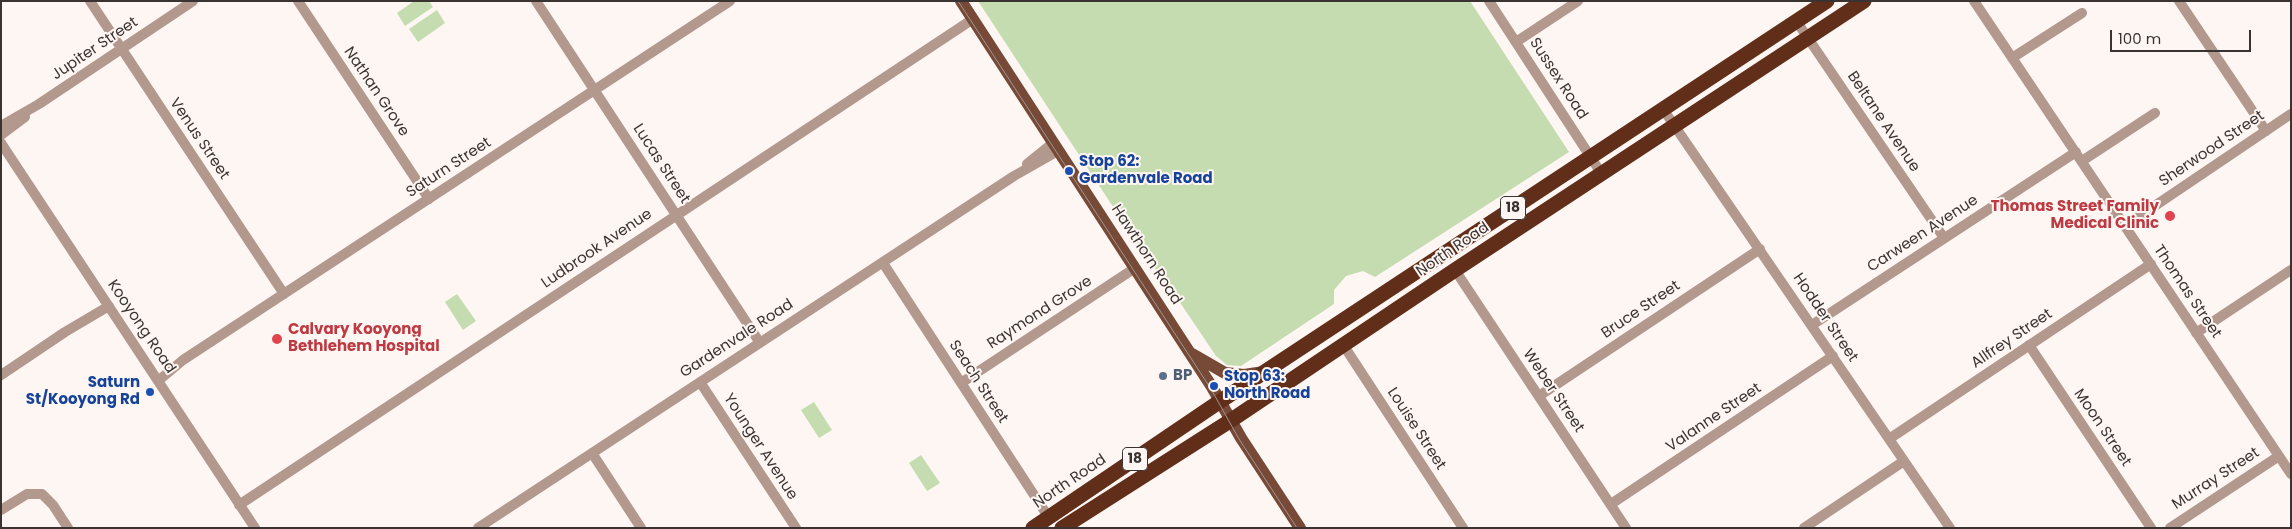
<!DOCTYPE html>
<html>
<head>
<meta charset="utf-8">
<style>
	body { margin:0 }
	#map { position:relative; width:2292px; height:529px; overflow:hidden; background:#fef6f3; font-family:Poppins,sans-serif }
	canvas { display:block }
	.frame { position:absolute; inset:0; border:2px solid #393331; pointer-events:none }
	.scale { position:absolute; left:2110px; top:30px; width:141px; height:22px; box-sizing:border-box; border:2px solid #393331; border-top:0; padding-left:6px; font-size:15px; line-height:18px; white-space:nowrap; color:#393331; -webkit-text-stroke:4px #fef6f3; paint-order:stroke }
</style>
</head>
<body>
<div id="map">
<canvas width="2292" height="529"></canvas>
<div class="frame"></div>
<div class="scale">100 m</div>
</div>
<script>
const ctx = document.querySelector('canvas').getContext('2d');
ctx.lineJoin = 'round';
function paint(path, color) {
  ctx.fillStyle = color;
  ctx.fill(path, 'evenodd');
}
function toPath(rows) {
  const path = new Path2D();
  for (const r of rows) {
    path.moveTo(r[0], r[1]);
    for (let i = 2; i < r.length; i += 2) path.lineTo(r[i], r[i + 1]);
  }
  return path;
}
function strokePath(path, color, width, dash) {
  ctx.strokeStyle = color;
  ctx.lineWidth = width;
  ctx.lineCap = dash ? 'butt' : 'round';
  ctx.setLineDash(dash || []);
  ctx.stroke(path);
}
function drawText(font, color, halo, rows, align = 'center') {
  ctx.font = font + ' Poppins,sans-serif';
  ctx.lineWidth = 4;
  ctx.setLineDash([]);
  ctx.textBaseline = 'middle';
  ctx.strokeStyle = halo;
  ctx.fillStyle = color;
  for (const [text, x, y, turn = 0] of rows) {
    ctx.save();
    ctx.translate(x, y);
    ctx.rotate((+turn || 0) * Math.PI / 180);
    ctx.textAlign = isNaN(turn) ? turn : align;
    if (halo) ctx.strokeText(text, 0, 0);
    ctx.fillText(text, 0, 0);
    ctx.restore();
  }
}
paint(toPath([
	[414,1,429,1,433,7,405,26,397,13],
	[978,1,1470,1,1569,152,1375,277,1363,271,1346,276,1334,290,1334,304,1241,366,1227,365,1216,356,1177,298,1144,254],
	[437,10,445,23,418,42,409,29],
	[457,294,476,321,463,330,445,302],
	[814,402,832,430,819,438,801,410],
	[921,455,940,483,927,491,909,463]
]), '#c4dcaf');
strokePath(toPath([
	[90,1,284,294],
	[298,1,429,199],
	[536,1,760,343],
	[1489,1,1601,173],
	[1974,1,2291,474],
	[2179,1,2266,131],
	[1797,22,1944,238],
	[1516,42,1578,1],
	[2012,58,2082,13],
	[1663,109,1950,528],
	[1,126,39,104,193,1],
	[1,135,25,117],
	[1,143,255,528],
	[2082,161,2155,113],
	[1027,164,1053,143],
	[2125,226,2291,114],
	[883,263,1049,518],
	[1455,270,1626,528],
	[1812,325,2076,152],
	[2196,333,2291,270],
	[2029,345,2151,528],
	[1344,346,1463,528],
	[1,375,65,332,109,306],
	[158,381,183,360,730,1],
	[700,382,796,528],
	[961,383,1135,268],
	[1539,396,1760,249],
	[1889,439,2151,264],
	[592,453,641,528],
	[1611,504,1833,356],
	[239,505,973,19],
	[1,510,27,494,42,494,53,505,68,528],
	[478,528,1014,176,1058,151],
	[1804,528,1904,461],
	[2170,528,2279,456]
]), '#b3988e', 10);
strokePath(toPath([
	[961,1,1212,387,1241,438,1300,528],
	[1192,354,1225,373,1244,375,1264,372]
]), '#774a38', 12);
strokePath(toPath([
	[1033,528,1219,402,1827,1],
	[1062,528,1233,419,1455,270,1864,1]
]), '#602e19', 15);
strokePath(toPath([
	[958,1,1211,389,1239,439,1297,528]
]), '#9d9694', 1);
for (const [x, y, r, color] of [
	[1069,171,5,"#1a4fb4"],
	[2170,216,6,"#e0444e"],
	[277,339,6,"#e0444e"],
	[1163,376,5,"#5c6f8a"],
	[1214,386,5,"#1a4fb4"],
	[150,392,5,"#1a4fb4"]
]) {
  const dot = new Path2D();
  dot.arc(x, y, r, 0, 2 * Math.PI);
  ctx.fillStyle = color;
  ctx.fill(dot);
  strokePath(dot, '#fef6f3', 2);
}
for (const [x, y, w] of [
	[1513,208,25],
	[1135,459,25]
]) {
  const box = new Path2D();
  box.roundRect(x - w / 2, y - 11.5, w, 23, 4);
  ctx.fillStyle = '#fef6f3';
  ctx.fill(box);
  strokePath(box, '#393331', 1);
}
drawText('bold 14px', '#393331', null, [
	["18",1513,208],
	["18",1135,459]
]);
drawText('15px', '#393331', '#fef6f3', [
	["Jupiter Street",95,49,-34],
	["Sussex Road",1558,79,57],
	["Nathan Grove",376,92,56],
	["Beltane Avenue",1883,122,56],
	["Venus Street",199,139,56],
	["Sherwood Street",2212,149,-34],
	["Lucas Street",661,164,57],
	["Saturn Street",449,168,-33],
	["Carween Avenue",1923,234,-33],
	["Ludbrook Avenue",597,249,-34],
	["North Road",1453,250,-34],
	["Hawthorn Road",1146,255,57],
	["Thomas Street",2187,292,56],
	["Bruce Street",1641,310,-34],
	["Raymond Grove",1040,313,-33],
	["Hodder Street",1825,318,56],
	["Kooyong Road",141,327,56],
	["Gardenvale Road",737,339,-33],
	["Allfrey Street",2012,339,-34],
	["Seach Street",978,382,57],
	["Weber Street",1553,391,56],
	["Valanne Street",1714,418,-34],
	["Moon Street",2102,428,56],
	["Louise Street",1416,429,57],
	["Younger Avenue",760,447,57],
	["Murray Street",2216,479,-33],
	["North Road",1070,482,-34]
]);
drawText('bold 15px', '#164399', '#fef6f3', [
	["Stop 62:",1079,162],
	["Gardenvale Road",1079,179],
	["Stop 63:",1224,377],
	["North Road",1224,394],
	["Saturn",140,383,"right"],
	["St/Kooyong Rd",140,400,"right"]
], 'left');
drawText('bold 15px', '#be3a42', '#fef6f3', [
	["Thomas Street Family",2159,207],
	["Medical Clinic",2159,224],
	["Calvary Kooyong",288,330,"left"],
	["Bethlehem Hospital",288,347,"left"]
], 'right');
drawText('bold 15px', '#4e5e75', '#fef6f3', [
	["BP",1173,376]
], 'left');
</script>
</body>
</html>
